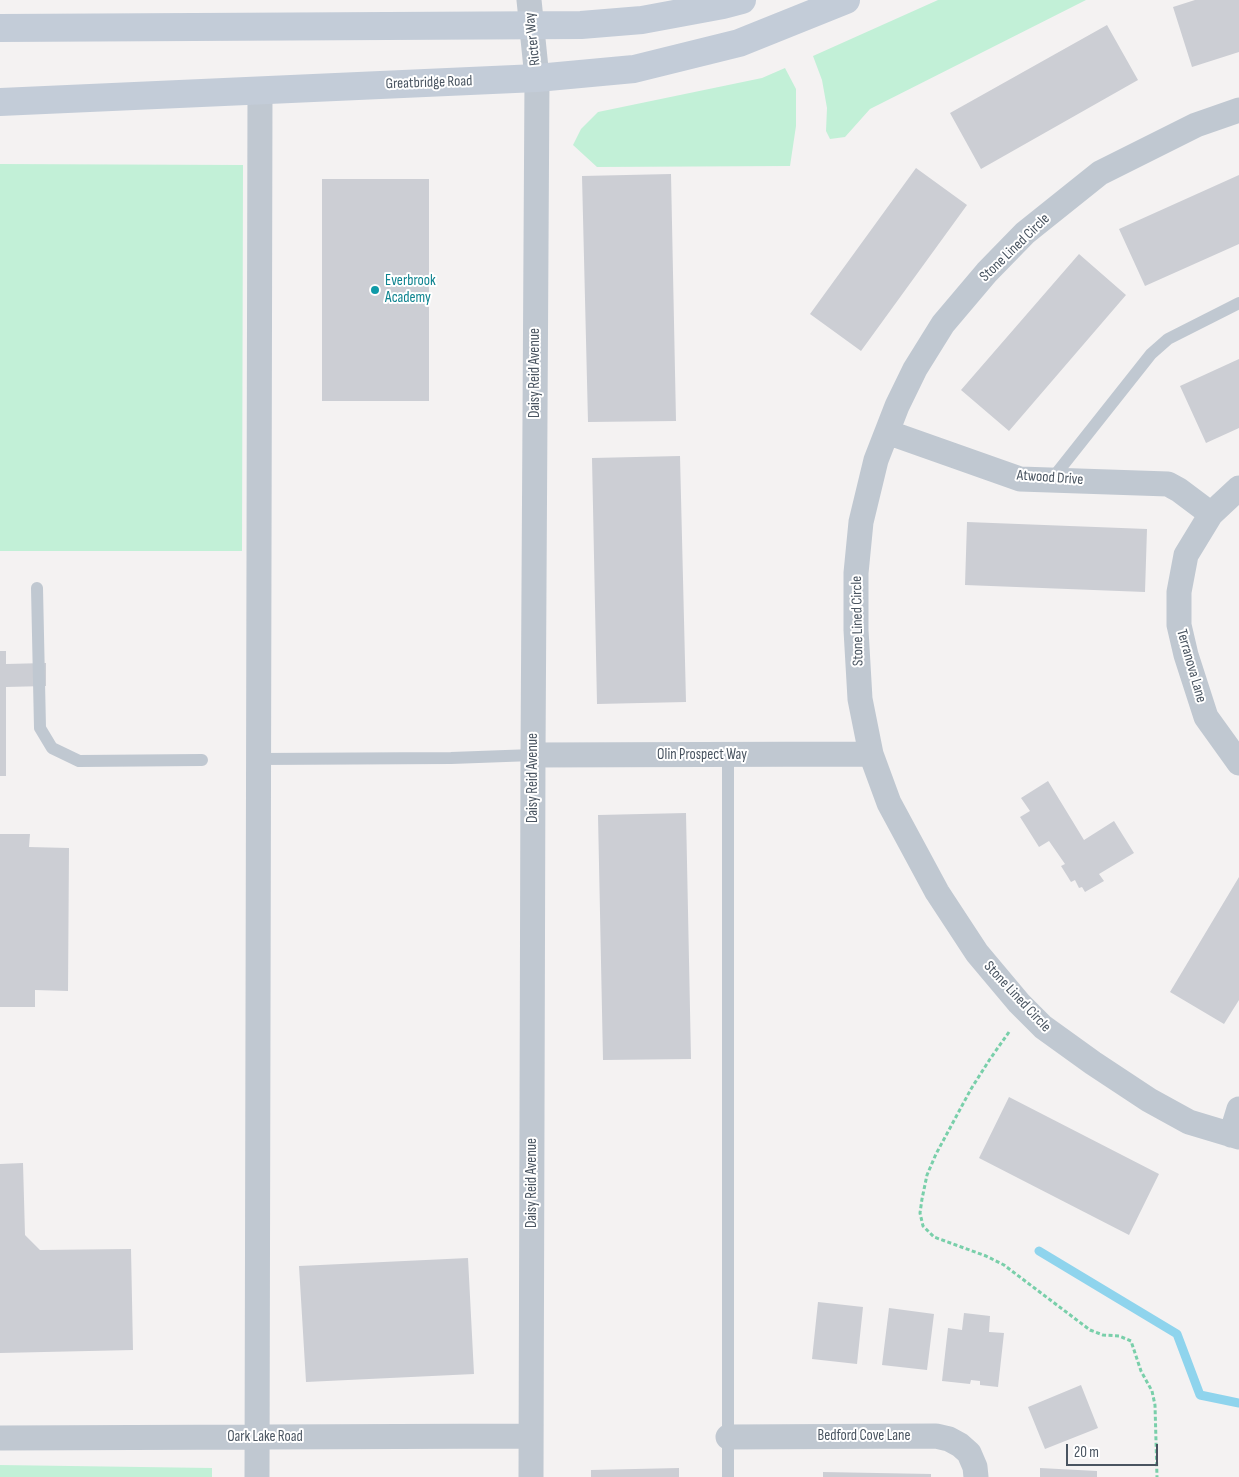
<!DOCTYPE html>
<html>
<head>
<meta charset="utf-8">
<style>
	body { margin:0 }
	#map { position:relative; width:1239px; height:1477px; overflow:hidden; background:#f4f2f2; font-family:"Sofia Sans Condensed",sans-serif }
	canvas { display:block }
	.scale { position:absolute; left:1066px; top:1444px; width:92px; height:22px; box-sizing:border-box; border:2px solid #495460; border-top:0; padding-left:6px; font-size:15px; line-height:18px; white-space:nowrap; color:#495460; -webkit-text-stroke:4px #fff; paint-order:stroke }
</style>
</head>
<body>
<div id="map">
<canvas width="1239" height="1477"></canvas>
<div class="scale">20 m</div>
</div>
<script>
const ctx = document.querySelector('canvas').getContext('2d');
ctx.lineJoin = 'round';
function paint(path, color) {
  ctx.fillStyle = color;
  ctx.fill(path, 'evenodd');
}
function toPath(rows) {
  const path = new Path2D();
  for (const r of rows) {
    path.moveTo(r[0], r[1]);
    for (let i = 2; i < r.length; i += 2) path.lineTo(r[i], r[i + 1]);
  }
  return path;
}
function strokePath(path, color, width, dash) {
  ctx.strokeStyle = color;
  ctx.lineWidth = width;
  ctx.lineCap = dash ? 'butt' : 'round';
  ctx.setLineDash(dash || []);
  ctx.stroke(path);
}
function drawText(font, color, halo, rows, align = 'center') {
  ctx.font = font + ' "Sofia Sans Condensed",sans-serif';
  ctx.lineWidth = 4;
  ctx.setLineDash([]);
  ctx.textBaseline = 'middle';
  ctx.strokeStyle = halo;
  ctx.fillStyle = color;
  for (const [text, x, y, turn = 0] of rows) {
    ctx.save();
    ctx.translate(x, y);
    ctx.rotate((+turn || 0) * Math.PI / 180);
    ctx.textAlign = isNaN(turn) ? turn : align;
    if (halo) ctx.strokeText(text, 0, 0);
    ctx.fillText(text, 0, 0);
    ctx.restore();
  }
}
paint(toPath([
	[938,0,1086,0,870,109,845,137,830,139,826,131,827,108,822,80,813,56],
	[785,68,796,89,796,126,790,166,597,167,573,145,581,129,598,112,762,78],
	[0,164,243,165,242,551,0,551],
	[0,1465,212,1468,212,1477,0,1477]
]), '#c2f0d7');
strokePath(toPath([
	[1039,1251,1177,1334,1200,1395,1239,1403]
]), '#8fd4ed', 9);
paint(toPath([
	[1195,0,1239,0,1239,52,1192,67,1173,7],
	[1107,25,1138,80,981,169,950,113],
	[916,168,967,205,861,351,810,314],
	[671,174,676,421,588,422,582,176],
	[1239,175,1239,244,1145,286,1119,229],
	[322,179,429,179,429,401,322,401],
	[1079,254,1126,295,1009,431,961,390],
	[1239,359,1239,428,1206,443,1180,386],
	[680,456,686,702,597,704,592,458],
	[967,522,1147,529,1145,592,965,585],
	[0,651,6,651,6,664,46,663,46,686,6,687,6,776,0,776],
	[1048,781,1084,840,1114,821,1134,853,1099,874,1104,881,1085,892,1082,887,1079,888,1075,880,1071,882,1061,866,1065,864,1049,841,1039,847,1020,817,1030,811,1021,798],
	[686,813,691,1059,603,1060,598,815],
	[0,834,30,834,29,847,69,848,68,991,35,990,35,1007,0,1007],
	[1239,877,1239,1000,1224,1024,1170,992],
	[1009,1097,1159,1174,1129,1235,979,1158],
	[23,1163,25,1235,40,1250,131,1249,133,1350,0,1353,0,1164],
	[468,1258,474,1374,306,1382,299,1266],
	[818,1302,863,1307,857,1364,812,1359],
	[889,1308,934,1314,927,1370,882,1365],
	[964,1313,990,1316,989,1332,1004,1333,998,1387,980,1385,980,1381,971,1380,970,1384,942,1381,948,1328,962,1330],
	[1081,1385,1098,1428,1045,1449,1028,1407],
	[679,1468,679,1477,591,1477,591,1470],
	[1040,1468,1097,1471,1097,1477,1040,1477],
	[823,1472,931,1474,931,1477,823,1477]
]), '#ccced4');
strokePath(toPath([
	[1009,1032,990,1059,971,1089,936,1154,927,1175,922,1199,920,1213,923,1226,934,1237,986,1256,1004,1265,1090,1330,1103,1335,1119,1336,1131,1341,1141,1371,1152,1391,1155,1405,1157,1477]
]), '#79cfaa', 3, [4, 2.5]);
strokePath(toPath([
	[1052,479,1151,354,1168,339,1239,303],
	[37,588,40,728,52,748,79,761,202,760],
	[258,759,451,758,533,755],
	[728,1477,728,755]
]), '#c0c8d1', 12);
strokePath(toPath([
	[529,0,537,78,533,755,531,1477],
	[1239,110,1196,125,1100,173,1025,233,987,272,943,324,915,369,897,406,876,460,861,522,856,573,856,630,860,699,871,754,889,803,937,892,977,953,1019,1003,1043,1027,1093,1063,1149,1100,1189,1122,1239,1137],
	[887,432,1020,479,1168,484,1179,490,1211,514],
	[1239,488,1211,514,1186,555,1179,592,1179,625,1186,655,1206,717,1239,763],
	[533,755,871,754],
	[1231,1135,1239,1109],
	[728,1437,936,1436,949,1439,960,1445,969,1453,975,1467,976,1477],
	[0,1438,531,1436],
	[257,1477,260,90]
]), '#c0c8d1', 25);
strokePath(toPath([
	[0,28,581,25,642,20,723,5,742,0],
	[0,102,537,78,634,69,739,43,846,0]
]), '#c3ccd8', 28);
for (const [x, y, r, color] of [
	[375,290,5,"#0f9aa8"]
]) {
  const dot = new Path2D();
  dot.arc(x, y, r, 0, 2 * Math.PI);
  ctx.fillStyle = color;
  ctx.fill(dot);
  strokePath(dot, '#fff', 2);
}
drawText('15px', '#495460', '#fff', [
	["Ricter Way",533,39,-96],
	["Greatbridge Road",429,83,-2],
	["Stone Lined Circle",1015,248,-44],
	["Daisy Reid Avenue",535,373,-90],
	["Atwood Drive",1050,478,4],
	["Stone Lined Circle",858,621,-91],
	["Terranova Lane",1191,666,74],
	["Olin Prospect Way",702,755],
	["Daisy Reid Avenue",533,778,-90],
	["Stone Lined Circle",1017,997,47],
	["Daisy Reid Avenue",532,1183,-90],
	["Bedford Cove Lane",864,1436],
	["Oark Lake Road",265,1437]
]);
drawText('15px', '#0d838f', '#fff', [
	["Everbrook",385,281],
	["Academy",385,298]
], 'left');
</script>
</body>
</html>
